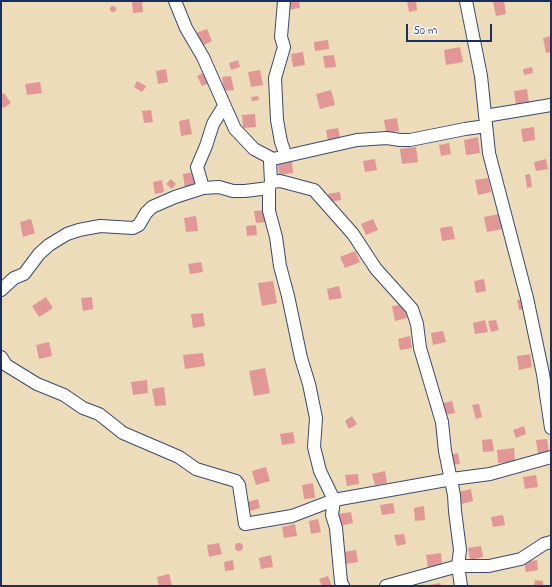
<!DOCTYPE html>
<html>
<head>
<meta charset="utf-8">
<style>
	body { margin:0 }
	#map { position:relative; width:552px; height:587px; overflow:hidden; background:#eddcba; font-family:"Indie Flower",sans-serif }
	canvas { display:block }
	.frame { position:absolute; inset:0; border:2px solid #1b2f5e; pointer-events:none }
	.scale { position:absolute; left:406px; top:24px; width:86px; height:18px; box-sizing:border-box; border:2px solid #1b2f5e; border-top:0; padding-left:5px; font-size:12px; line-height:14px; white-space:nowrap; color:#1b2f5e; -webkit-text-stroke:3px #f6f6f2; paint-order:stroke }
</style>
</head>
<body>
<div id="map">
<canvas width="552" height="587"></canvas>
<div class="frame"></div>
<div class="scale">50 m</div>
</div>
<script>
const ctx = document.querySelector('canvas').getContext('2d');
ctx.lineJoin = 'round';
function paint(path, color) {
  ctx.fillStyle = color;
  ctx.fill(path, 'evenodd');
}
function toPath(rows) {
  const path = new Path2D();
  for (const r of rows) {
    if (r.length === 3) {
      path.moveTo(r[0] + r[2], r[1]);
      path.arc(r[0], r[1], r[2], 0, 2 * Math.PI);
      continue;
    }
    path.moveTo(r[0], r[1]);
    for (let i = 2; i < r.length; i += 2) path.lineTo(r[i], r[i + 1]);
  }
  return path;
}
function strokePath(path, color, width, dash) {
  ctx.strokeStyle = color;
  ctx.lineWidth = width;
  ctx.lineCap = dash ? 'butt' : 'round';
  ctx.setLineDash(dash || []);
  ctx.stroke(path);
}
paint(toPath([
	[132,1,142,1,143,12,133,13],
	[287,1,299,1,300,8,288,10],
	[407,1,416,1,417,10,409,12],
	[504,1,506,14,496,16,493,2],
	[113,9,3],
	[207,29,212,41,202,46,196,33],
	[551,36,551,52,546,53,543,38],
	[328,40,329,49,315,51,314,42],
	[460,47,463,62,446,65,444,50],
	[303,52,305,65,293,67,291,54],
	[334,55,336,67,325,68,323,56],
	[238,60,240,67,231,70,229,63],
	[532,67,533,73,524,75,523,69],
	[166,69,168,82,158,84,156,71],
	[260,70,263,85,251,87,248,72],
	[206,71,211,82,202,86,197,76],
	[231,76,234,90,224,91,222,77],
	[137,81,146,86,142,92,134,87],
	[40,82,42,93,27,95,25,84],
	[527,89,529,103,516,105,514,91],
	[331,90,335,105,320,109,316,94],
	[4,93,11,103,4,108,1,105,1,95],
	[258,96,259,100,252,101,251,97],
	[151,110,153,122,144,123,142,111],
	[255,114,256,127,243,128,242,115],
	[397,118,399,131,386,133,384,120],
	[189,119,192,134,181,136,179,121],
	[534,127,535,140,523,142,521,129],
	[338,128,340,138,328,141,326,130],
	[478,137,480,153,466,155,464,140],
	[449,143,451,154,441,156,439,145],
	[416,147,418,162,402,164,400,149],
	[375,159,377,170,365,172,363,161],
	[546,159,548,169,536,171,534,162],
	[292,161,293,173,279,175,278,163],
	[195,172,197,186,185,188,183,174],
	[530,174,532,187,527,188,525,175],
	[488,178,491,192,478,195,475,180],
	[171,179,176,184,172,189,166,184],
	[162,180,164,192,155,194,153,182],
	[340,192,341,200,330,202,328,194],
	[265,210,267,222,256,223,254,211],
	[499,214,502,229,487,232,484,217],
	[196,216,198,231,186,232,184,218],
	[31,219,35,233,23,237,20,222],
	[373,219,378,230,366,235,361,224],
	[256,225,257,235,247,236,246,226],
	[452,226,455,239,442,241,440,228],
	[355,251,360,262,345,268,340,257],
	[201,262,203,272,190,274,188,264],
	[484,279,486,291,476,293,474,281],
	[273,281,277,303,262,306,258,283],
	[339,286,342,298,329,300,327,289],
	[46,297,53,308,39,317,32,306],
	[92,297,93,309,83,311,81,298],
	[524,299,526,309,519,310,517,300],
	[405,304,407,318,395,321,392,306],
	[203,313,205,326,193,328,191,314],
	[485,320,488,332,475,334,473,323],
	[496,320,499,330,491,332,488,321],
	[443,331,446,342,433,345,431,333],
	[410,336,412,348,400,350,398,339],
	[49,342,52,356,39,359,36,345],
	[203,353,205,366,185,369,183,355],
	[530,354,532,367,519,370,517,356],
	[265,368,270,393,254,396,249,371],
	[147,380,148,393,133,395,131,382],
	[164,387,166,405,155,406,152,389],
	[452,401,455,413,442,415,440,404],
	[479,404,482,417,476,419,472,405],
	[352,416,357,424,349,429,345,421],
	[524,426,526,434,516,438,513,430],
	[293,432,295,443,282,445,280,434],
	[492,439,494,451,483,452,482,440],
	[547,439,549,453,538,454,536,440],
	[514,448,515,462,498,463,497,450],
	[458,453,460,464,450,465,449,455],
	[266,467,270,481,256,485,252,471],
	[385,471,387,483,375,485,372,474],
	[358,474,359,484,347,486,345,475],
	[536,475,538,487,525,489,523,477],
	[313,483,315,498,304,499,302,485],
	[471,489,473,501,461,504,459,492],
	[258,499,260,508,250,511,247,502],
	[393,503,395,513,382,515,380,505],
	[424,506,425,520,415,521,414,508],
	[351,512,353,523,340,526,338,514],
	[503,515,505,525,493,527,491,517],
	[318,519,321,532,311,534,309,521],
	[295,524,297,536,284,538,282,527],
	[404,534,406,544,397,546,394,535],
	[219,543,222,554,209,557,207,545],
	[239,547,4],
	[481,546,483,557,470,560,468,548],
	[356,550,358,562,346,564,344,552],
	[441,553,442,566,428,568,426,555],
	[271,555,273,567,261,569,259,558],
	[233,560,234,570,225,571,224,562],
	[537,560,538,570,526,572,524,562],
	[169,574,172,586,159,586,157,577],
	[328,576,332,586,322,586,319,579],
	[535,580,543,581,543,586,534,586],
	[440,583,441,586,429,586,429,585]
]), '#e19795');
const street = toPath([
	[175,1,186,28,203,57,235,129,254,149,273,159],
	[284,1,281,37,284,47,275,78,277,120,281,142,286,156],
	[466,1,481,76,489,153,527,298,543,374,551,428],
	[485,116,551,105],
	[271,182,280,181,314,190,353,234,376,269,412,309,417,324,420,348,442,422,445,451,454,495,455,511,460,550,458,566,461,586],
	[203,188,197,167,206,146,213,124,224,106],
	[269,188,269,211,276,237,280,266,288,296,301,358,309,384,316,418,314,447,320,471,334,500,332,515,336,528,341,582,343,586],
	[1,290,14,278,24,274,39,254,49,245,67,234,79,230,100,226,133,228,139,225,146,213,152,207,175,197,203,188,219,187,233,191,245,191,269,188,271,182,270,162,273,159,357,140,387,138,400,140,410,140,465,129,486,126],
	[1,357,6,365,37,384,64,395,83,408,99,414,123,433,179,457,196,469,236,481,239,485,245,524,292,516,334,500,452,479,490,474,551,457],
	[386,586,458,566,489,566,521,559,544,544,551,542]
]);
strokePath(street, '#3a496c', 14);
strokePath(street, '#fff', 12);
</script>
</body>
</html>
